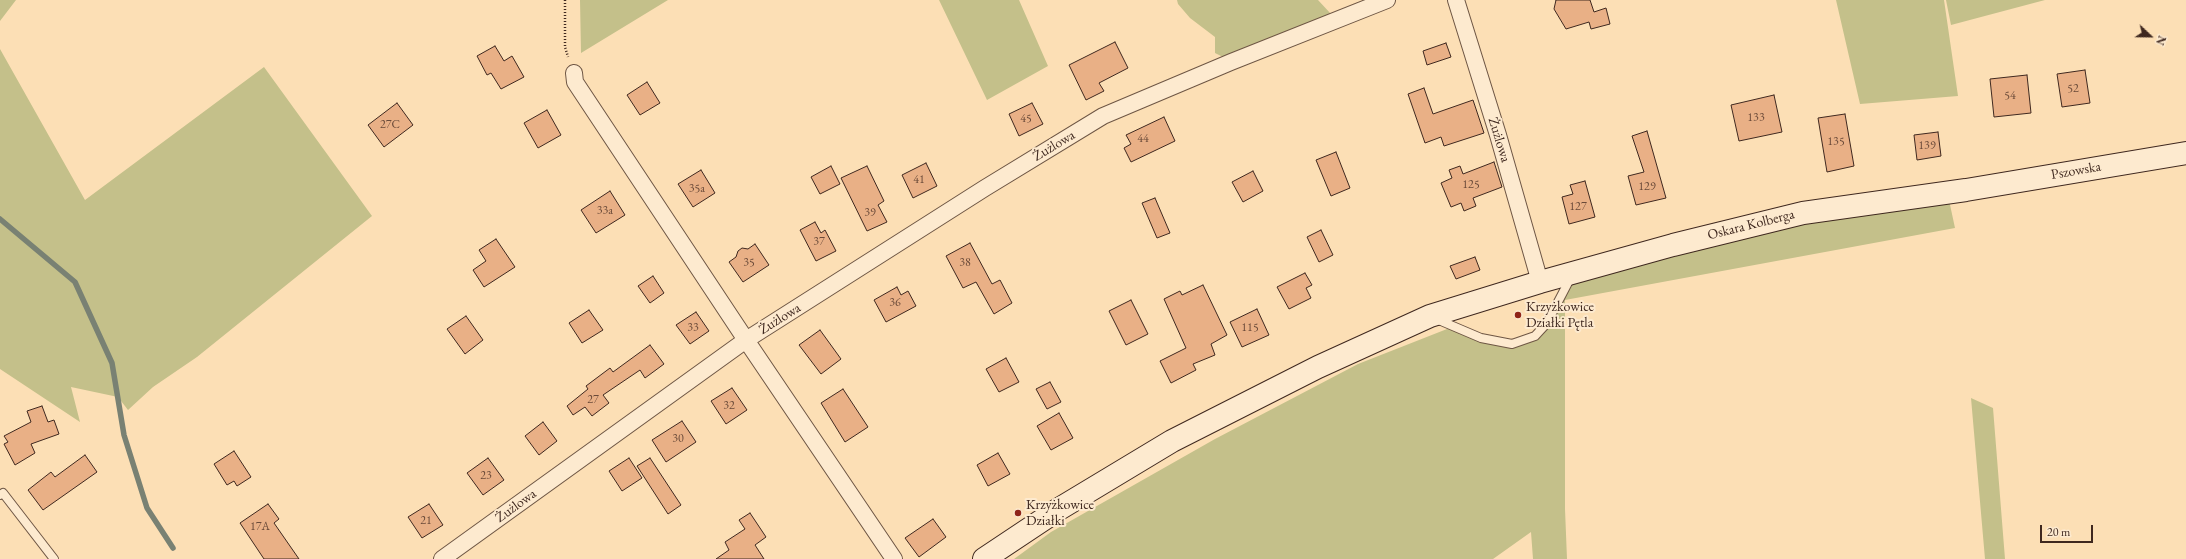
<!DOCTYPE html>
<html>
<head>
<meta charset="utf-8">
<style>
	body { margin:0 }
	#map { position:relative; width:2186px; height:559px; overflow:hidden; background:#fcdfb5; font-family:"EB Garamond",serif }
	canvas { display:block }
	.north { position:absolute; left:2130px; top:16px; width:40px; height:40px; -webkit-text-stroke:3px #fdeacf; paint-order:stroke; rotate:112deg; font-size:11px; font-weight:700; line-height:16px; text-align:center; color:#3f281f }
	.north::after { content:''; display:block; margin:auto; width:14px; height:18px; background:#3f281f; clip-path:polygon(50% 0,100% 100%,50% 72%,0 100%) }
	.scale { position:absolute; left:2040px; top:525px; width:53px; height:18px; box-sizing:border-box; border:2px solid #3f281f; border-top:0; padding-left:5px; font-size:12px; line-height:14px; white-space:nowrap; color:#3f281f; -webkit-text-stroke:3px #fdeacf; paint-order:stroke }
</style>
</head>
<body>
<div id="map">
<canvas width="2186" height="559"></canvas>
<div class="north">N</div>
<div class="scale">20 m</div>
</div>
<script>
const ctx = document.querySelector('canvas').getContext('2d');
ctx.lineJoin = 'round';
function paint(path, color) {
  ctx.fillStyle = color;
  ctx.fill(path, 'evenodd');
}
function toPath(rows) {
  const path = new Path2D();
  for (const r of rows) {
    path.moveTo(r[0], r[1]);
    for (let i = 2; i < r.length; i += 2) path.lineTo(r[i], r[i + 1]);
  }
  return path;
}
function strokePath(path, color, width, dash) {
  ctx.strokeStyle = color;
  ctx.lineWidth = width;
  ctx.lineCap = dash ? 'butt' : 'round';
  ctx.setLineDash(dash || []);
  ctx.stroke(path);
}
function drawText(font, color, halo, rows, align = 'center') {
  ctx.font = font + ' "EB Garamond",serif';
  ctx.lineWidth = 4;
  ctx.setLineDash([]);
  ctx.textBaseline = 'middle';
  ctx.strokeStyle = halo;
  ctx.fillStyle = color;
  for (const [text, x, y, turn = 0] of rows) {
    ctx.save();
    ctx.translate(x, y);
    ctx.rotate((+turn || 0) * Math.PI / 180);
    ctx.textAlign = isNaN(turn) ? turn : align;
    if (halo) ctx.strokeText(text, 0, 0);
    ctx.fillText(text, 0, 0);
    ctx.restore();
  }
}
paint(toPath([
	[0,0,16,0,0,21],
	[580,0,668,0,581,53],
	[939,0,1019,0,1048,66,987,100],
	[1177,0,1318,0,1331,14,1227,59,1215,53,1215,37,1190,18,1178,4],
	[1836,0,1944,0,1958,96,1860,104],
	[1946,0,2045,0,1951,25],
	[0,49,85,200,264,67,372,216,197,357,153,387,128,410,118,397,71,387,80,422,0,369],
	[1949,200,1955,228,1565,300,1565,509,1567,559,1533,559,1531,532,1493,559,1014,559,1051,532,1215,439,1358,364,1447,329,1452,327,1512,344,1535,336,1567,284,1801,224],
	[1971,398,1993,408,2005,559,1985,559]
]), '#c4c08a');
strokePath(toPath([
	[0,219,75,282,112,363,124,435,147,508,173,548]
]), '#798173', 5.5);
const building = toPath([
	[1556,0,1590,0,1594,12,1606,8,1610,24,1591,29,1589,22,1566,29,1554,9,1556,0],
	[1115,42,1128,68,1099,83,1104,91,1086,100,1069,65,1115,42],
	[1446,43,1451,57,1427,65,1423,51,1446,43],
	[495,46,504,61,512,56,524,77,501,89,491,73,487,75,477,56,495,46],
	[2085,70,2090,103,2062,107,2057,74,2085,70],
	[2027,75,2031,113,1994,117,1990,79,2027,75],
	[647,82,660,103,640,115,627,95,647,82],
	[1424,88,1433,114,1473,100,1484,133,1444,146,1441,137,1425,143,1408,94,1424,88],
	[1774,95,1782,132,1739,141,1731,105,1774,95],
	[397,103,413,125,384,147,368,125,397,103],
	[1032,103,1043,124,1019,136,1009,114,1032,103],
	[547,110,561,135,538,148,524,123,547,110],
	[1845,114,1854,166,1827,172,1818,118,1845,114],
	[1164,117,1175,141,1131,162,1124,148,1131,144,1126,135,1164,117],
	[1647,131,1666,198,1636,205,1628,176,1644,172,1632,136,1647,131],
	[1938,132,1941,156,1917,160,1914,135,1938,132],
	[1336,152,1350,188,1331,196,1316,160,1336,152],
	[1494,162,1502,187,1473,198,1476,206,1464,211,1461,203,1451,207,1441,183,1452,178,1449,170,1460,166,1463,174,1494,162],
	[926,163,937,186,913,198,902,175,926,163],
	[831,166,840,184,820,194,811,177,831,166],
	[867,166,884,201,878,205,887,222,867,231,841,178,867,166],
	[701,170,715,193,693,207,678,184,701,170],
	[1253,171,1263,191,1243,202,1232,182,1253,171],
	[1585,181,1595,217,1569,224,1562,197,1573,194,1570,185,1585,181],
	[610,191,625,215,596,233,581,210,610,191],
	[1155,198,1170,233,1157,238,1142,203,1155,198],
	[815,222,821,233,825,230,836,251,816,261,800,230,815,222],
	[1321,230,1333,255,1319,262,1307,237,1321,230],
	[496,239,515,267,484,287,473,270,486,261,479,250,496,239],
	[970,243,992,284,1000,280,1012,303,994,314,976,282,963,288,946,256,970,243],
	[755,244,769,265,743,282,729,262,736,257,738,251,742,248,748,249,755,244],
	[1475,257,1480,270,1456,279,1450,266,1475,257],
	[1305,273,1312,285,1306,288,1311,298,1289,309,1277,287,1305,273],
	[653,276,664,293,650,303,638,286,653,276],
	[1203,285,1227,335,1211,344,1215,355,1193,364,1196,370,1171,383,1160,361,1186,348,1164,299,1180,291,1182,295,1203,285],
	[897,287,901,295,908,291,916,306,886,322,874,300,897,287],
	[1131,300,1148,334,1126,345,1109,311,1131,300],
	[1257,309,1269,335,1242,347,1230,322,1257,309],
	[589,310,603,330,582,343,569,323,589,310],
	[696,312,709,331,690,344,676,325,696,312],
	[466,316,483,340,465,354,447,329,466,316],
	[820,330,841,359,821,374,799,345,820,330],
	[650,345,664,364,645,378,640,370,603,395,609,403,592,416,585,407,573,415,567,406,588,389,586,386,610,368,613,372,650,345],
	[1006,358,1019,382,999,392,986,369,1006,358],
	[1050,382,1061,402,1047,409,1036,389,1050,382],
	[732,388,747,410,726,424,711,401,732,388],
	[843,389,868,427,845,442,821,403,843,389],
	[42,406,48,422,54,420,59,434,31,444,35,453,15,465,4,444,8,442,4,436,31,422,27,411,42,406],
	[1059,413,1073,438,1051,450,1037,426,1059,413],
	[682,421,696,442,666,462,652,440,682,421],
	[543,422,557,441,539,455,525,436,543,422],
	[234,451,251,477,237,486,234,481,227,485,214,464,234,451],
	[998,453,1010,474,988,486,977,465,998,453],
	[85,455,97,472,43,510,28,490,51,472,55,477,85,455],
	[488,458,504,480,483,495,467,473,488,458],
	[629,458,642,478,622,491,609,471,629,458],
	[650,458,681,505,668,514,637,466,650,458],
	[268,504,279,519,274,523,299,559,264,559,240,523,268,504],
	[429,504,443,525,422,538,408,517,429,504],
	[750,513,766,537,755,545,764,559,716,559,729,550,725,542,745,529,739,520,750,513],
	[933,519,946,537,919,557,905,538,933,519]
]);
paint(building, '#e9b086');
strokePath(building, '#3f281f', 1);
const lane = toPath([
	[1434,318,1481,338,1512,344,1535,336,1547,323,1571,277],
	[0,495,3,493,54,559]
]);
const street = toPath([
	[1456,0,1498,135,1540,282],
	[574,73,575,82,746,340,894,559],
	[442,559,746,340,985,188,1103,116,1231,62,1387,0]
]);
const secondary = toPath([
	[984,559,1059,509,1172,441,1318,367,1430,316,1540,282,1673,245,1803,213,1966,190,2186,153]
]);
strokePath(lane, '#6e5644', 10);
strokePath(street, '#6e5644', 18);
strokePath(secondary, '#3f281f', 24);
strokePath(toPath([
	[565,0,565,47,568,57]
]), '#3f281f', 2.5, [1, 2]);
strokePath(lane, '#fdeacf', 8);
strokePath(street, '#fdeacf', 16);
strokePath(secondary, '#fdeacf', 22);
for (const [x, y, r, color] of [
	[1518,315,4,"#8f2418"],
	[1018,513,4,"#8f2418"]
]) {
  const dot = new Path2D();
  dot.arc(x, y, r, 0, 2 * Math.PI);
  ctx.fillStyle = color;
  ctx.fill(dot);
  strokePath(dot, '#fdeacf', 1.5);
}
drawText('12px', '#6a4a39', null, [
	["52",2073,89],
	["54",2010,96],
	["133",1756,118],
	["45",1026,119],
	["27C",390,125],
	["44",1143,139],
	["135",1836,142],
	["139",1927,146],
	["41",919,180],
	["125",1471,185],
	["129",1647,187],
	["35a",697,189],
	["127",1578,207],
	["33a",605,211],
	["39",870,213],
	["37",819,242],
	["35",749,263],
	["38",965,263],
	["36",895,303],
	["33",693,328],
	["115",1250,328],
	["27",593,400],
	["32",729,406],
	["30",678,439],
	["23",486,476],
	["21",426,521],
	["17A",260,527]
]);
drawText('14px', '#3f281f', '#fdeacf', [
	["Żużlowa",1499,140,73],
	["Żużlowa",1054,146,-31],
	["Pszowska",2076,171,-10],
	["Oskara Kolberga",1751,225,-14],
	["Żużlowa",780,319,-32],
	["Żużlowa",516,506,-36]
]);
drawText('14px', '#3f281f', '#fdeacf', [
	["Krzyżkowice",1526,307],
	["Działki Pętla",1526,323],
	["Krzyżkowice",1026,505],
	["Działki",1026,521]
], 'left');
</script>
</body>
</html>
